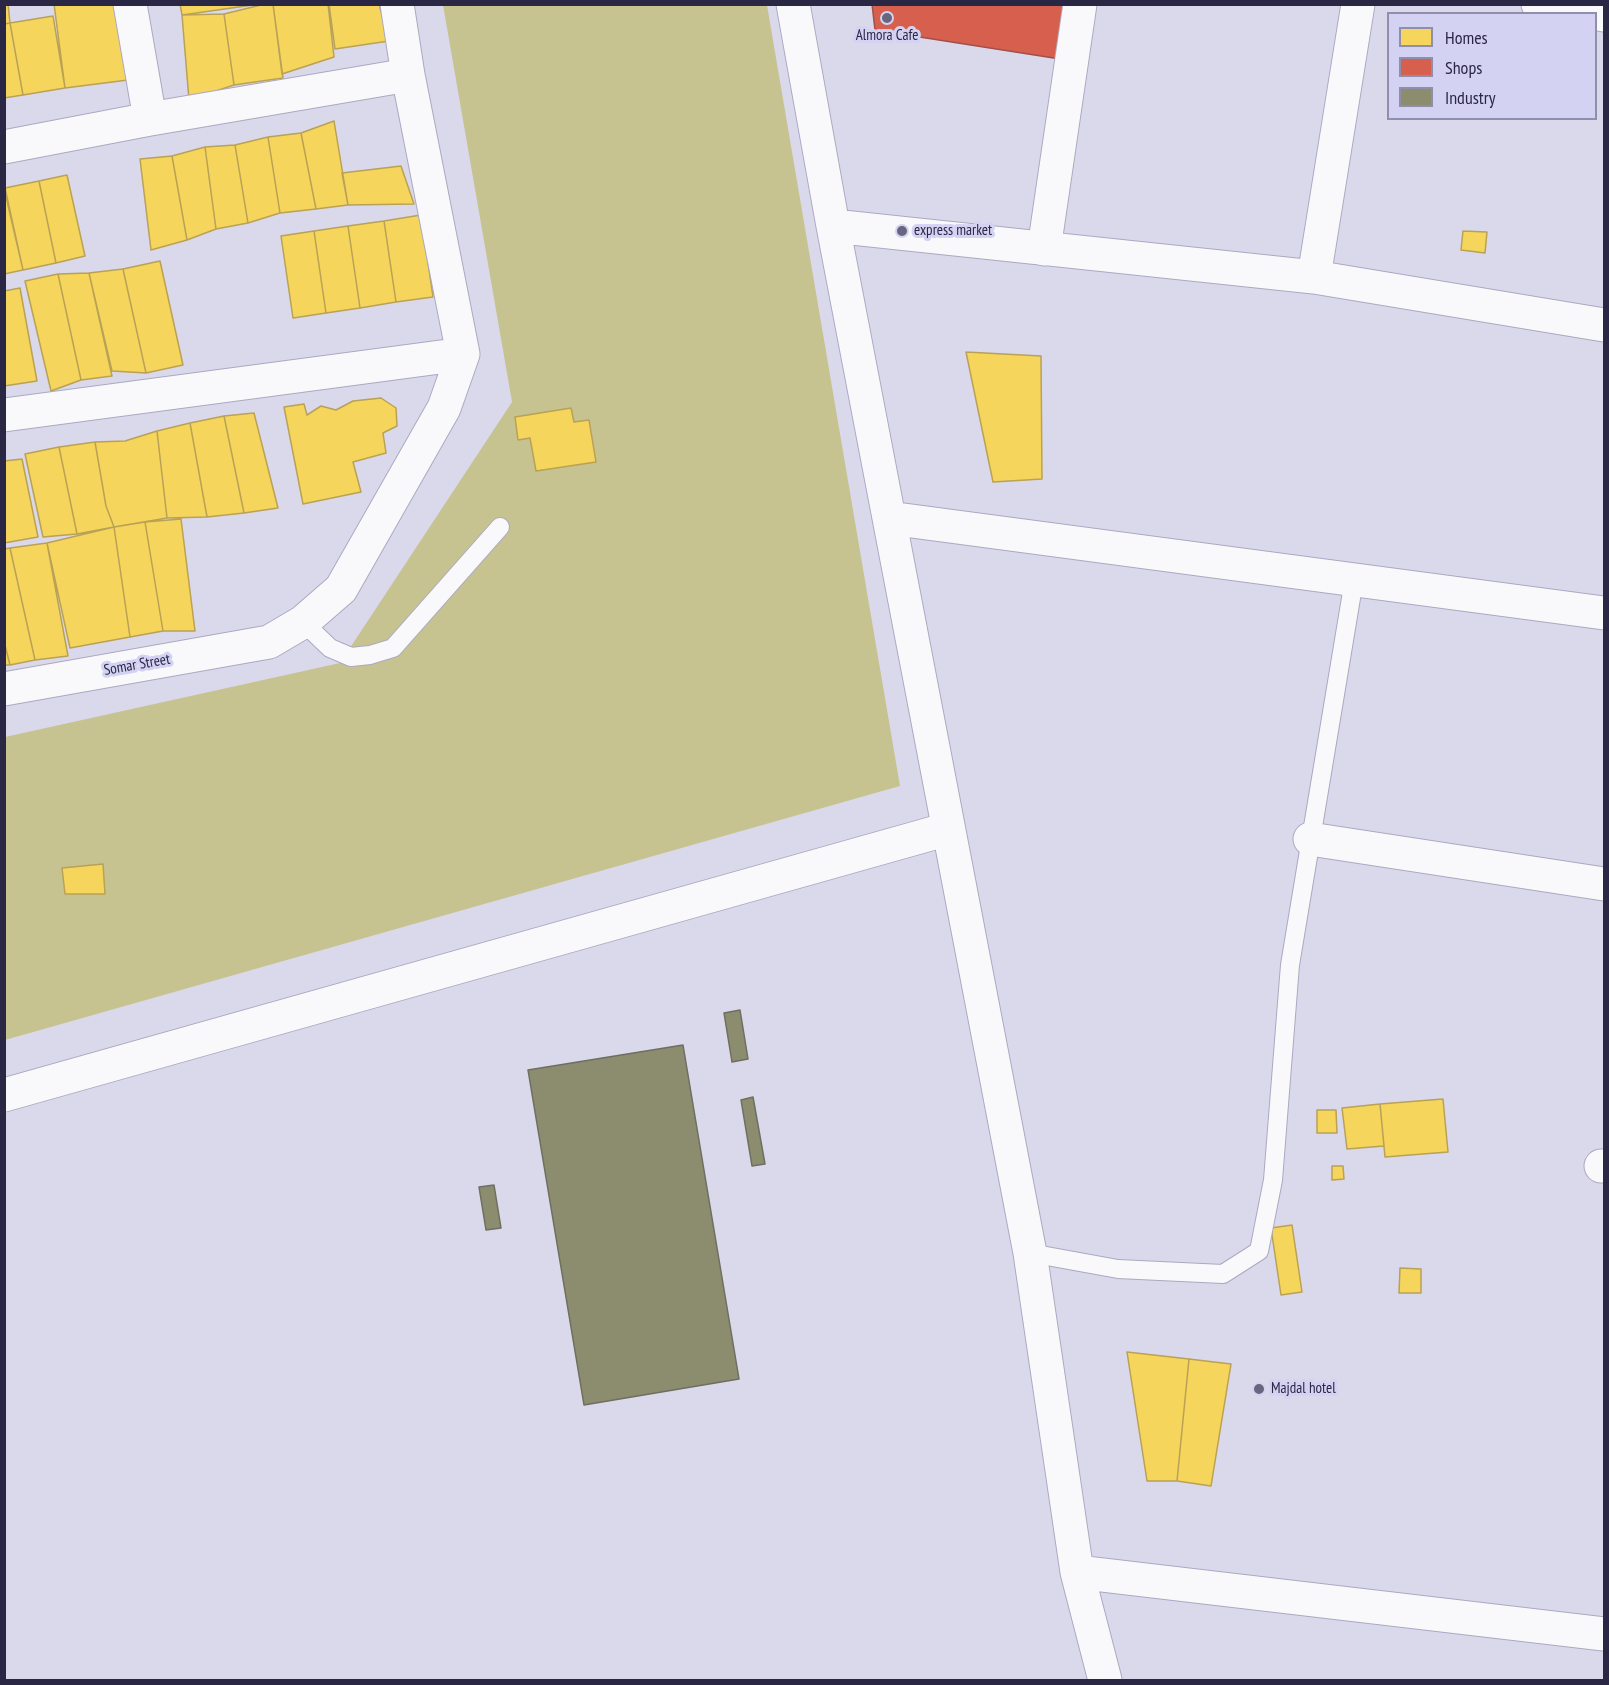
<!DOCTYPE html>
<html>
<head>
<meta charset="utf-8">
<style>
	body { margin:0 }
	#map { position:relative; width:1609px; height:1685px; overflow:hidden; background:#dad9eb; font-family:"PT Sans Narrow",sans-serif }
	canvas { display:block }
	.frame { position:absolute; inset:0; border:6px solid #2a2745; pointer-events:none }
	.legend { position:absolute; left:1387px; top:12px; width:210px; height:108px; box-sizing:border-box; background:#d3d2f2; border:2px solid #8f8ead; margin:0; padding:8px 10px; list-style:none; font-size:18px; color:#2a2745 }
	.legend li { display:flex; align-items:center; gap:12px; height:30px }
	.legend b { width:30px; border:2px solid #8f8ead }
</style>
</head>
<body>
<div id="map">
<canvas width="1609" height="1685"></canvas>
<div class="frame"></div>
<ul class="legend">
<li><b style="height:16px;background:#f6d55c"></b>Homes</li>
<li><b style="height:16px;background:#d6604d"></b>Shops</li>
<li><b style="height:16px;background:#8c8c6e"></b>Industry</li>
</ul>
</div>
<script>
const ctx = document.querySelector('canvas').getContext('2d');
ctx.lineJoin = 'round';
function paint(path, color) {
  ctx.fillStyle = color;
  ctx.fill(path, 'evenodd');
}
function toPath(rows) {
  const path = new Path2D();
  for (const r of rows) {
    path.moveTo(r[0], r[1]);
    for (let i = 2; i < r.length; i += 2) path.lineTo(r[i], r[i + 1]);
  }
  return path;
}
function strokePath(path, color, width, dash) {
  ctx.strokeStyle = color;
  ctx.lineWidth = width;
  ctx.lineCap = dash ? 'butt' : 'round';
  ctx.setLineDash(dash || []);
  ctx.stroke(path);
}
function drawText(font, color, halo, rows, align = 'center') {
  ctx.font = font + ' "PT Sans Narrow",sans-serif';
  ctx.lineWidth = 6;
  ctx.setLineDash([]);
  ctx.textBaseline = 'middle';
  ctx.strokeStyle = halo;
  ctx.fillStyle = color;
  for (const [text, x, y, turn = 0] of rows) {
    ctx.save();
    ctx.translate(x, y);
    ctx.rotate((+turn || 0) * Math.PI / 180);
    ctx.textAlign = isNaN(turn) ? turn : align;
    if (halo) ctx.strokeText(text, 0, 0);
    ctx.fillText(text, 0, 0);
    ctx.restore();
  }
}
paint(toPath([
	[443,5,767,5,900,786,5,1040,5,737,340,663,512,402]
]), '#c6c391');
const homes = toPath([
	[4,4,8,4,10,23,4,24,4,4],
	[54,4,118,4,128,80,65,88,54,4],
	[180,4,260,4,182,15,180,4],
	[265,4,273,4,283,78,234,85,224,14,265,4],
	[273,4,328,4,334,57,282,74,273,4],
	[329,4,379,4,389,41,335,49,329,4],
	[224,14,234,85,189,100,182,15,224,14],
	[53,16,65,88,23,95,10,23,53,16],
	[10,23,23,95,4,98,4,24,10,23],
	[334,121,348,205,316,209,301,133,334,121],
	[301,133,316,209,280,213,268,137,301,133],
	[268,137,280,213,248,223,235,145,268,137],
	[235,145,248,223,216,229,205,147,235,145],
	[205,147,216,229,187,240,172,156,205,147],
	[172,156,187,240,151,250,140,159,172,156],
	[401,166,414,204,348,205,342,173,401,166],
	[67,175,85,256,56,263,39,181,67,175],
	[39,181,56,263,23,270,5,188,39,181],
	[4,188,23,270,4,274,4,188],
	[421,215,433,297,396,302,384,221,421,215],
	[384,221,396,302,360,308,348,226,384,221],
	[348,226,360,308,326,313,314,231,348,226],
	[314,231,326,313,293,318,281,236,314,231],
	[1463,231,1487,232,1485,253,1461,250,1463,231],
	[160,261,183,365,146,373,123,269,160,261],
	[123,269,146,373,112,371,89,273,123,269],
	[89,273,112,376,81,380,58,274,89,273],
	[58,274,81,380,51,391,25,281,58,274],
	[20,288,37,381,4,386,4,291,20,288],
	[966,352,1041,356,1042,479,993,482,966,352],
	[381,398,396,408,397,426,383,433,386,453,353,462,361,492,303,504,284,407,304,404,307,415,321,406,336,410,353,401,381,398],
	[571,408,574,422,589,420,596,462,536,471,530,438,518,440,515,417,571,408],
	[254,413,278,508,244,513,224,416,254,413],
	[224,416,244,513,207,517,190,423,224,416],
	[190,423,207,517,167,518,157,431,190,423],
	[157,431,167,518,114,527,106,506,95,442,125,441,157,431],
	[95,442,106,506,114,527,77,534,59,447,95,442],
	[59,447,77,534,43,537,25,454,59,447],
	[22,459,38,537,4,543,4,461,22,459],
	[181,519,195,631,163,631,145,522,181,519],
	[145,522,163,631,130,637,114,527,145,522],
	[114,527,130,637,70,648,47,543,114,527],
	[47,543,68,656,35,660,10,548,47,543],
	[10,548,35,660,10,665,4,641,4,549,10,548],
	[4,641,10,665,4,665,4,641],
	[103,864,105,894,65,894,62,868,103,864],
	[1443,1099,1448,1152,1385,1157,1380,1104,1443,1099],
	[1380,1104,1384,1146,1347,1149,1342,1108,1380,1104],
	[1317,1110,1336,1110,1337,1133,1317,1133,1317,1110],
	[1332,1166,1343,1166,1344,1179,1332,1180,1332,1166],
	[1292,1225,1302,1292,1281,1295,1271,1228,1292,1225],
	[1400,1268,1421,1269,1421,1293,1399,1293,1400,1268],
	[1127,1352,1189,1359,1177,1481,1147,1481,1127,1352],
	[1189,1359,1231,1364,1211,1486,1177,1481,1189,1359]
]);
paint(homes, '#f6d55c');
strokePath(homes, '#b9a155', 1.5);
const shops = toPath([
	[872,4,1063,4,1060,59,875,30,872,4]
]);
paint(shops, '#d6604d');
strokePath(shops, '#a24f4b', 1.5);
const industry = toPath([
	[740,1010,748,1059,732,1062,724,1013,740,1010],
	[683,1045,739,1379,584,1405,528,1070,683,1045],
	[753,1097,765,1164,752,1166,741,1100,753,1097],
	[494,1185,501,1228,486,1230,479,1187,494,1185]
]);
paint(industry, '#8c8c6e');
strokePath(industry, '#6f6e62', 1.5);
const lane = toPath([
	[303,622,330,648,351,657,370,655,393,648,500,527],
	[1030,1253,1118,1269,1223,1274,1259,1251,1273,1180,1290,965,1354,580]
]);
const street = toPath([
	[130,4,150,119],
	[793,4,833,226,1030,1253,1077,1572,1105,1680],
	[1538,4,1604,15],
	[4,147,150,119,408,75],
	[833,226,1314,277,1604,325],
	[1044,249,1080,4],
	[1314,277,1358,4],
	[4,415,463,354],
	[889,518,1604,613],
	[4,689,269,642,303,622,341,589,444,408,463,354,408,75,397,4],
	[1310,839,1604,884],
	[4,1095,948,829],
	[1601,1166,1604,1166],
	[1077,1572,1604,1634]
]);
strokePath(lane, '#aba9c0', 20);
strokePath(street, '#aba9c0', 35);
strokePath(lane, '#f9f9fc', 18);
strokePath(street, '#f9f9fc', 33);
for (const [x, y, r, color] of [
	[887,18,6,"#68657f"],
	[902,231,6,"#68657f"],
	[1259,1389,6,"#68657f"]
]) {
  const dot = new Path2D();
  dot.arc(x, y, r, 0, 2 * Math.PI);
  ctx.fillStyle = color;
  ctx.fill(dot);
  strokePath(dot, '#d3d2f2', 2);
}
drawText('15px', '#2a2745', '#d3d2f2', [
	["Almora Cafe",887,36,"center"],
	["express market",914,231],
	["Majdal hotel",1271,1389]
], 'left');
drawText('15px', '#2a2745', '#d3d2f2', [
	["Somar Street",137,665,-10]
]);
</script>
</body>
</html>
